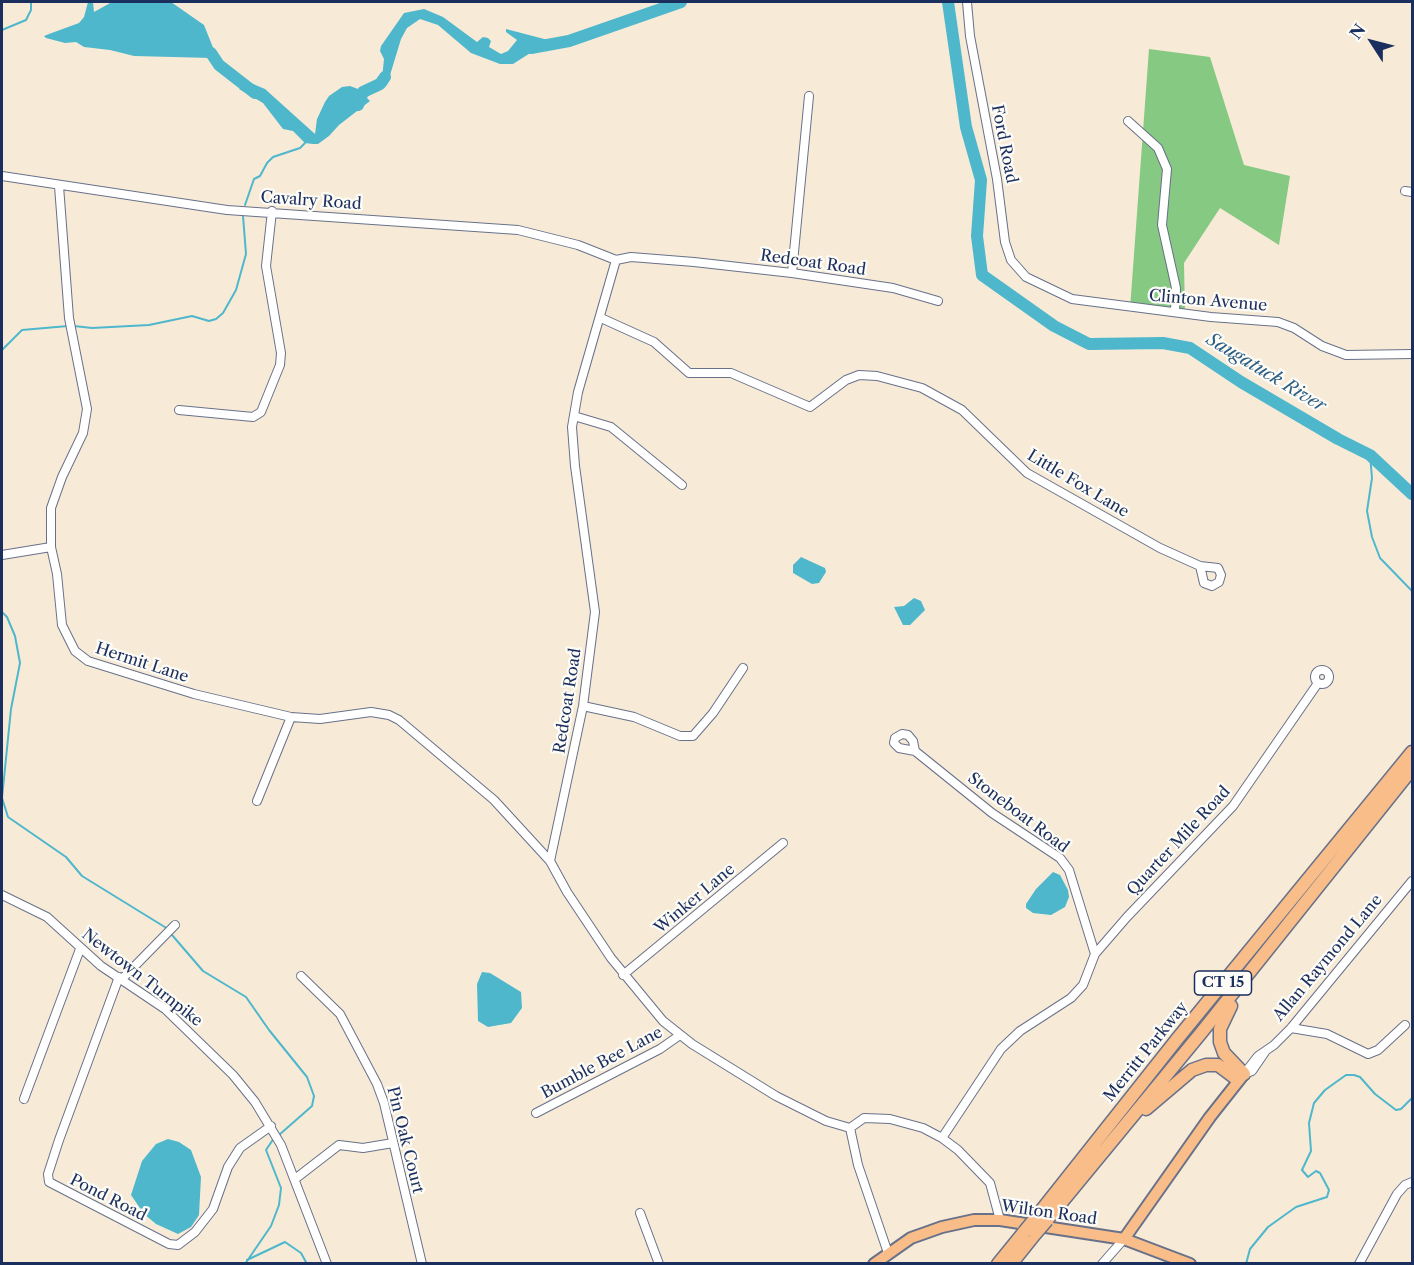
<!DOCTYPE html>
<html>
<head>
<meta charset="utf-8">
<style>
	body { margin:0 }
	#map { position:relative; width:1414px; height:1265px; overflow:hidden; background:#f7ebd8; font-family:"Libre Caslon Text",serif }
	canvas { display:block }
	.frame { position:absolute; inset:0; border:3px solid #1b2f5e; pointer-events:none }
	.north { position:absolute; left:1342px; top:12px; width:60px; height:60px; -webkit-text-stroke:4px #fdfcf7; paint-order:stroke; rotate:306deg; font-size:16px; font-weight:700; line-height:24px; text-align:center; color:#1b2f5e }
	.north::after { content:''; display:block; margin:auto; width:21px; height:27px; background:#1b2f5e; clip-path:polygon(50% 0,100% 100%,50% 72%,0 100%) }
</style>
</head>
<body>
<div id="map">
<canvas width="1414" height="1265"></canvas>
<div class="frame"></div>
<div class="north">N</div>
</div>
<script>
const ctx = document.querySelector('canvas').getContext('2d');
ctx.lineJoin = 'round';
function paint(path, color) {
  ctx.fillStyle = color;
  ctx.fill(path, 'evenodd');
}
function toPath(rows) {
  const path = new Path2D();
  for (const r of rows) {
    if (r.length === 3) {
      path.moveTo(r[0] + r[2], r[1]);
      path.arc(r[0], r[1], r[2], 0, 2 * Math.PI);
      continue;
    }
    path.moveTo(r[0], r[1]);
    for (let i = 2; i < r.length; i += 2) path.lineTo(r[i], r[i + 1]);
  }
  return path;
}
function strokePath(path, color, width, dash) {
  ctx.strokeStyle = color;
  ctx.lineWidth = width;
  ctx.lineCap = dash ? 'butt' : 'round';
  ctx.setLineDash(dash || []);
  ctx.stroke(path);
}
function drawText(font, color, halo, rows, align = 'center') {
  ctx.font = font + ' "Libre Caslon Text",serif';
  ctx.lineWidth = 4.5;
  ctx.setLineDash([]);
  ctx.textBaseline = 'middle';
  ctx.strokeStyle = halo;
  ctx.fillStyle = color;
  for (const [text, x, y, turn = 0] of rows) {
    ctx.save();
    ctx.translate(x, y);
    ctx.rotate((+turn || 0) * Math.PI / 180);
    ctx.textAlign = isNaN(turn) ? turn : align;
    if (halo) ctx.strokeText(text, 0, 0);
    ctx.fillText(text, 0, 0);
    ctx.restore();
  }
}
paint(toPath([
	[1149,49,1210,57,1244,165,1290,176,1279,245,1220,208,1184,263,1185,315,1130,309]
]), '#86c982');
paint(toPath([
	[88,2,93,2,94,12,112,2,171,2,204,25,214,50,212,58,134,56,110,50,84,47,76,42,65,43,46,38,44,36,49,34,79,23,84,17],
	[424,9,443,17,477,42,483,37,488,38,491,41,489,47,501,54,508,51,517,40,506,32,506,29,548,40,546,48,535,50,513,64,500,64,471,53,438,25,420,19,407,28,401,39,387,85,377,92,375,87,382,78,384,59,380,51,381,46,404,13],
	[246,81,265,89,315,134,317,119,325,102,329,96,342,87,350,86,358,89,370,101,339,125,329,136,318,144,313,144,305,143,293,131,283,129,263,103,239,89],
	[801,557,825,568,826,572,819,583,812,584,793,573,793,565],
	[914,598,921,601,925,610,910,625,903,625,894,607,904,606],
	[1053,872,1060,875,1068,890,1069,897,1065,907,1051,915,1033,913,1026,908,1026,904,1036,889],
	[482,972,490,973,521,992,522,1008,511,1023,488,1027,478,1021,477,984],
	[168,1139,179,1142,191,1150,201,1177,199,1215,191,1227,178,1234,156,1224,144,1214,131,1195,142,1161,156,1144]
]), '#4eb7cc');
strokePath(toPath([
	[2,30,26,20,31,10,31,2],
	[245,205,254,179,260,176,267,163,273,157,300,148,307,141],
	[74,326,92,328,149,325,192,316,209,321,216,319,223,313,236,290,246,254,243,216],
	[2,350,22,330,68,326],
	[1370,455,1372,478,1367,511,1372,537,1380,558,1412,591],
	[2,612,7,617,15,636,20,663,11,709,2,798,8,817,66,857,82,876,168,929],
	[172,935,203,971,246,997,269,1030,307,1077,314,1096,312,1106,279,1135],
	[247,1260,285,1242,301,1253,307,1264],
	[245,1264,271,1226,279,1205,281,1188,266,1150,274,1138],
	[1246,1264,1250,1249,1268,1227,1296,1207,1327,1197,1329,1190,1320,1173,1316,1171,1308,1177,1302,1170,1311,1151,1309,1123,1314,1103,1325,1090,1346,1075,1354,1075,1360,1077,1375,1094,1396,1110,1401,1109,1412,1098]
]), '#4eb7cc', 2);
strokePath(toPath([
	[948,2,966,127,981,180,977,236,982,275,1054,326,1089,344,1163,343,1190,348,1241,382,1338,439,1370,455,1412,494],
	[531,48,569,41,681,2],
	[211,53,219,65,255,93],
	[358,105,363,92,380,84,385,77]
]), '#4eb7cc', 12);
const minor = toPath([
	[967,2,970,36,997,179,1005,242,1011,260,1026,277,1072,299,1211,317,1278,322,1294,328,1322,346,1346,355,1412,354],
	[1128,121,1158,148,1167,169,1162,225,1176,288,1175,312],
	[2,176,227,210,518,230,578,245,616,260],
	[59,186,69,318,87,409,83,433,62,477,51,508,51,547,57,574,62,625,75,651,88,661,194,694,291,717,320,719,371,712,389,715,399,720,494,800,550,861,567,892,611,958,663,1021,692,1044,776,1096,826,1121,850,1128],
	[1405,191,1412,192],
	[616,260,631,257,694,262,792,273,893,288,938,301],
	[792,273,809,96],
	[601,318,654,342,689,373,731,373,810,407,846,380,859,375,877,376,922,388,962,410,1027,473,1160,548,1200,566,1218,568,1221,575,1219,582,1212,586,1204,583,1200,566],
	[179,410,253,417,261,412,280,365,281,353,266,266,272,211],
	[574,416,611,427,682,485],
	[2,555,51,547],
	[1322,677,7],
	[583,706,634,717,680,736,693,736,713,713,743,668],
	[915,751,913,741,908,735,902,734,895,738,894,743,899,748,915,751,992,813,1060,858,1069,870,1095,954,1083,985,1071,998,1020,1031,1001,1049,942,1138],
	[257,801,291,717],
	[550,861,583,706,595,612,575,466,572,427,578,392,616,260],
	[2,895,47,917,101,966,165,1009,233,1075,255,1102,281,1145,327,1264],
	[1095,954,1127,917,1233,806,1318,683],
	[623,975,783,843],
	[301,976,340,1014,377,1084,384,1103,422,1264],
	[119,977,59,1140,48,1174,49,1182,169,1244,178,1245,195,1232,213,1209,228,1167,240,1148,271,1126],
	[122,979,175,925],
	[1291,1028,1327,1034,1368,1054,1378,1050,1405,1025],
	[1244,1074,1258,1056,1274,1045,1291,1028,1412,881],
	[1244,1074,1252,1071,1265,1052],
	[24,1099,80,949],
	[536,1113,660,1049,680,1035],
	[850,1128,864,1118,890,1119,923,1128,942,1138,958,1150,990,1183,1000,1220],
	[850,1128,858,1165,888,1253],
	[295,1179,339,1145,363,1148,393,1143],
	[640,1213,659,1264],
	[1102,1264,1124,1239],
	[1359,1264,1397,1194,1405,1185,1412,1182]
]);
const major = toPath([
	[1124,1239,1210,1117,1244,1074],
	[874,1264,911,1238,942,1227,974,1220,1000,1220,1124,1239,1190,1264]
]);
const highway = toPath([
	[1231,1006,1220,1029,1220,1042,1224,1053,1244,1074],
	[1146,1109,1192,1070,1206,1065,1218,1065,1238,1080],
	[1037,1216,1178,1038,1412,752],
	[1047,1220,1201,1033,1412,769],
	[998,1264,1024,1232],
	[1011,1264,1035,1234]
]);
strokePath(minor, '#687189', 10);
strokePath(major, '#687189', 14);
strokePath(highway, '#687189', 15);
strokePath(minor, '#fff', 8);
strokePath(major, '#f8bd89', 10);
strokePath(highway, '#f8bd89', 12);
const highwayBridge = toPath([
	[1024,1232,1037,1216],
	[1035,1234,1047,1220]
]);
strokePath(highwayBridge, '#687189', 15, []);
strokePath(highwayBridge, '#f8bd89', 12);
for (const [x, y, w] of [
	[1223,983,57]
]) {
  const box = new Path2D();
  box.roundRect(x - w / 2, y - 12, w, 24, 4.5);
  ctx.fillStyle = '#fdfcf7';
  ctx.fill(box);
  strokePath(box, '#1b2f5e', 1.5);
}
drawText('bold 15px', '#1b2f5e', null, [
	["CT 15",1223,983]
]);
drawText('16px', '#1b2f5e', '#fdfcf7', [
	["Ford Road",1004,144,79],
	["Cavalry Road",311,201,4],
	["Redcoat Road",813,263,8],
	["Clinton Avenue",1208,301,5],
	["Little Fox Lane",1078,484,31],
	["Hermit Lane",142,663,18],
	["Redcoat Road",568,701,-81],
	["Stoneboat Road",1018,813,37],
	["Quarter Mile Road",1179,841,-47],
	["Winker Lane",695,899,-40],
	["Allan Raymond Lane",1328,958,-50],
	["Newtown Turnpike",142,978,38],
	["Merritt Parkway",1146,1052,-51],
	["Bumble Bee Lane",602,1063,-28],
	["Pin Oak Court",405,1140,76],
	["Pond Road",108,1198,27],
	["Wilton Road",1049,1213,8]
]);
drawText('italic 18px', '#2d5f84', '#fdfcf7', [
	["Saugatuck River",1266,373,31]
]);
</script>
</body>
</html>
